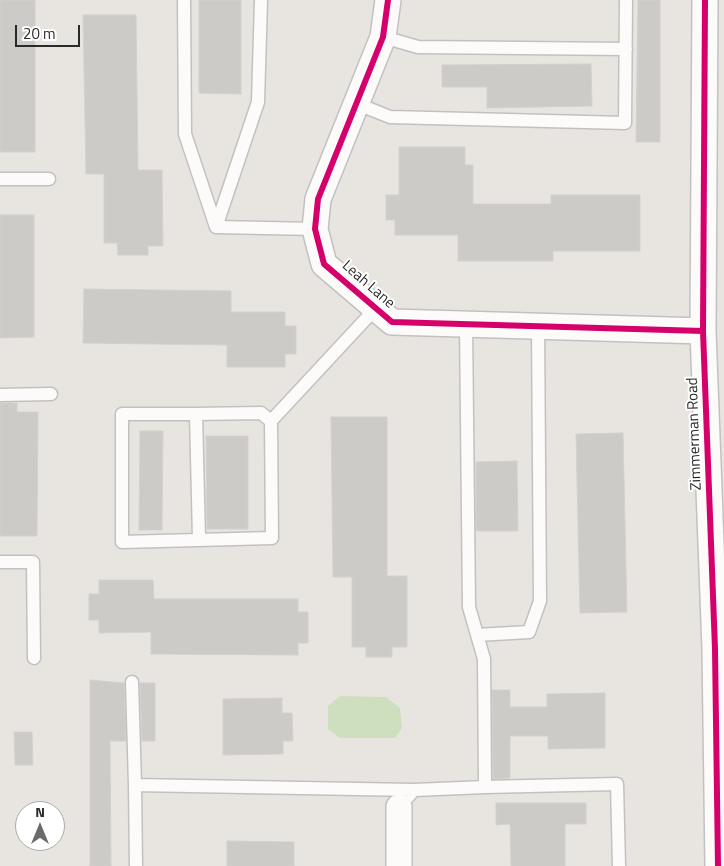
<!DOCTYPE html>
<html>
<head>
<meta charset="utf-8">
<style>
	body { margin:0 }
	#map { position:relative; width:724px; height:866px; overflow:hidden; background:#e8e5e1; font-family:"Titillium Web",sans-serif }
	canvas { display:block }
	.north { position:absolute; left:15px; top:801px; width:50px; height:50px; box-sizing:border-box; background:#fff; border:1px solid #aaa; border-radius:50%; rotate:0deg; font-size:14px; font-weight:700; line-height:20px; text-align:center; color:#2a2a2a }
	.north::after { content:''; display:block; margin:auto; width:18px; height:22px; background:#6c6b6a; clip-path:polygon(50% 0,100% 100%,50% 72%,0 100%) }
	.scale { position:absolute; left:15px; top:25px; width:65px; height:22px; box-sizing:border-box; border:2px solid #2a2a2a; border-top:0; padding-left:6px; font-size:15px; line-height:18px; white-space:nowrap; color:#2a2a2a; -webkit-text-stroke:4px #fff; paint-order:stroke }
</style>
</head>
<body>
<div id="map">
<canvas width="724" height="866"></canvas>
<div class="north">N</div>
<div class="scale">20 m</div>
</div>
<script>
const ctx = document.querySelector('canvas').getContext('2d');
ctx.lineJoin = 'round';
function paint(path, color) {
  ctx.fillStyle = color;
  ctx.fill(path, 'evenodd');
}
function toPath(rows) {
  const path = new Path2D();
  for (const r of rows) {
    path.moveTo(r[0], r[1]);
    for (let i = 2; i < r.length; i += 2) path.lineTo(r[i], r[i + 1]);
  }
  return path;
}
function strokePath(path, color, width, dash) {
  ctx.strokeStyle = color;
  ctx.lineWidth = width;
  ctx.lineCap = dash ? 'butt' : 'round';
  ctx.setLineDash(dash || []);
  ctx.stroke(path);
}
function drawText(font, color, halo, rows, align = 'center') {
  ctx.font = font + ' "Titillium Web",sans-serif';
  ctx.lineWidth = 4;
  ctx.setLineDash([]);
  ctx.textBaseline = 'middle';
  ctx.strokeStyle = halo;
  ctx.fillStyle = color;
  for (const [text, x, y, turn = 0] of rows) {
    ctx.save();
    ctx.translate(x, y);
    ctx.rotate((+turn || 0) * Math.PI / 180);
    ctx.textAlign = isNaN(turn) ? turn : align;
    if (halo) ctx.strokeText(text, 0, 0);
    ctx.fillText(text, 0, 0);
    ctx.restore();
  }
}
paint(toPath([
	[340,696,386,697,400,708,402,728,395,738,340,738,328,729,328,706]
]), '#cedfbe');
const building = toPath([
	[0,0,35,0,35,152,0,152,0,0],
	[199,0,241,0,241,94,199,93,199,0],
	[638,0,660,0,660,142,636,142,638,0],
	[83,15,136,15,138,170,162,170,163,246,148,246,148,255,118,255,117,243,104,243,104,174,86,174,83,15],
	[591,64,592,106,487,108,487,87,442,87,442,65,591,64],
	[399,147,465,147,465,165,473,165,473,204,551,204,551,195,640,195,640,251,553,251,553,261,458,261,458,235,395,235,395,220,386,220,386,195,399,195,399,147],
	[0,215,34,215,34,337,0,338,0,215],
	[84,289,231,291,231,312,285,312,285,326,296,326,296,354,285,354,285,367,227,367,227,345,83,343,84,289],
	[0,403,17,403,17,412,38,412,37,536,0,536,0,403],
	[331,417,387,417,387,576,407,576,407,647,392,647,392,657,366,657,366,647,352,647,352,577,333,577,331,417],
	[140,431,163,431,162,530,139,530,140,431],
	[623,433,627,612,580,613,576,434,623,433],
	[206,436,248,436,248,529,207,529,206,436],
	[517,461,518,531,476,531,476,462,517,461],
	[99,580,153,580,154,599,298,599,298,612,308,612,308,643,298,643,298,655,151,654,151,632,99,633,99,620,89,620,89,594,99,594,99,580],
	[90,680,124,683,126,741,110,741,111,866,90,866,90,680],
	[140,683,155,683,155,741,142,741,140,683],
	[492,690,510,690,510,707,547,707,547,694,605,693,605,748,548,749,548,736,510,736,510,778,493,779,492,690],
	[282,698,282,713,292,713,293,741,283,741,283,754,223,755,223,699,282,698],
	[14,732,32,732,33,765,15,765,14,732],
	[496,803,586,803,586,824,565,824,565,866,511,866,510,824,496,825,496,803],
	[227,841,294,842,294,866,227,866,227,841]
]);
paint(building, '#cdcbc8');
strokePath(building, '#d3d0cd', 1);
const service = toPath([
	[184,0,185,134,216,227],
	[383,37,418,47,626,49],
	[355,103,390,117,625,123,626,0],
	[0,179,49,179],
	[216,227,258,102,261,0],
	[216,227,315,229],
	[0,395,51,394],
	[196,414,122,414,122,542,272,538,271,421,376,308],
	[199,539,196,414,261,413,271,421],
	[0,562,33,562,34,658],
	[477,635,529,632,540,601,538,326],
	[132,682,135,785],
	[485,787,617,784,619,866],
	[399,807,414,790,485,787,484,659,469,607,466,324],
	[136,866,135,785,414,790]
]);
const minor = toPath([
	[388,0,383,37,318,199,315,229,324,264,392,322,703,331],
	[705,0,703,331,715,649,718,866],
	[399,866,399,807]
]);
strokePath(service, '#c2c1c1', 15);
strokePath(minor, '#c2c1c1', 28);
strokePath(service, '#fcfbfa', 12);
strokePath(minor, '#fcfbfa', 25);
strokePath(toPath([
	[388,0,383,37,318,199,315,229,324,264,392,322,703,331],
	[705,0,703,331,715,649,718,866]
]), '#d6006c', 6);
drawText('15px', '#2a2a2a', '#fff', [
	["Leah Lane",368,285,41],
	["Zimmerman Road",695,434,-92]
]);
</script>
</body>
</html>
